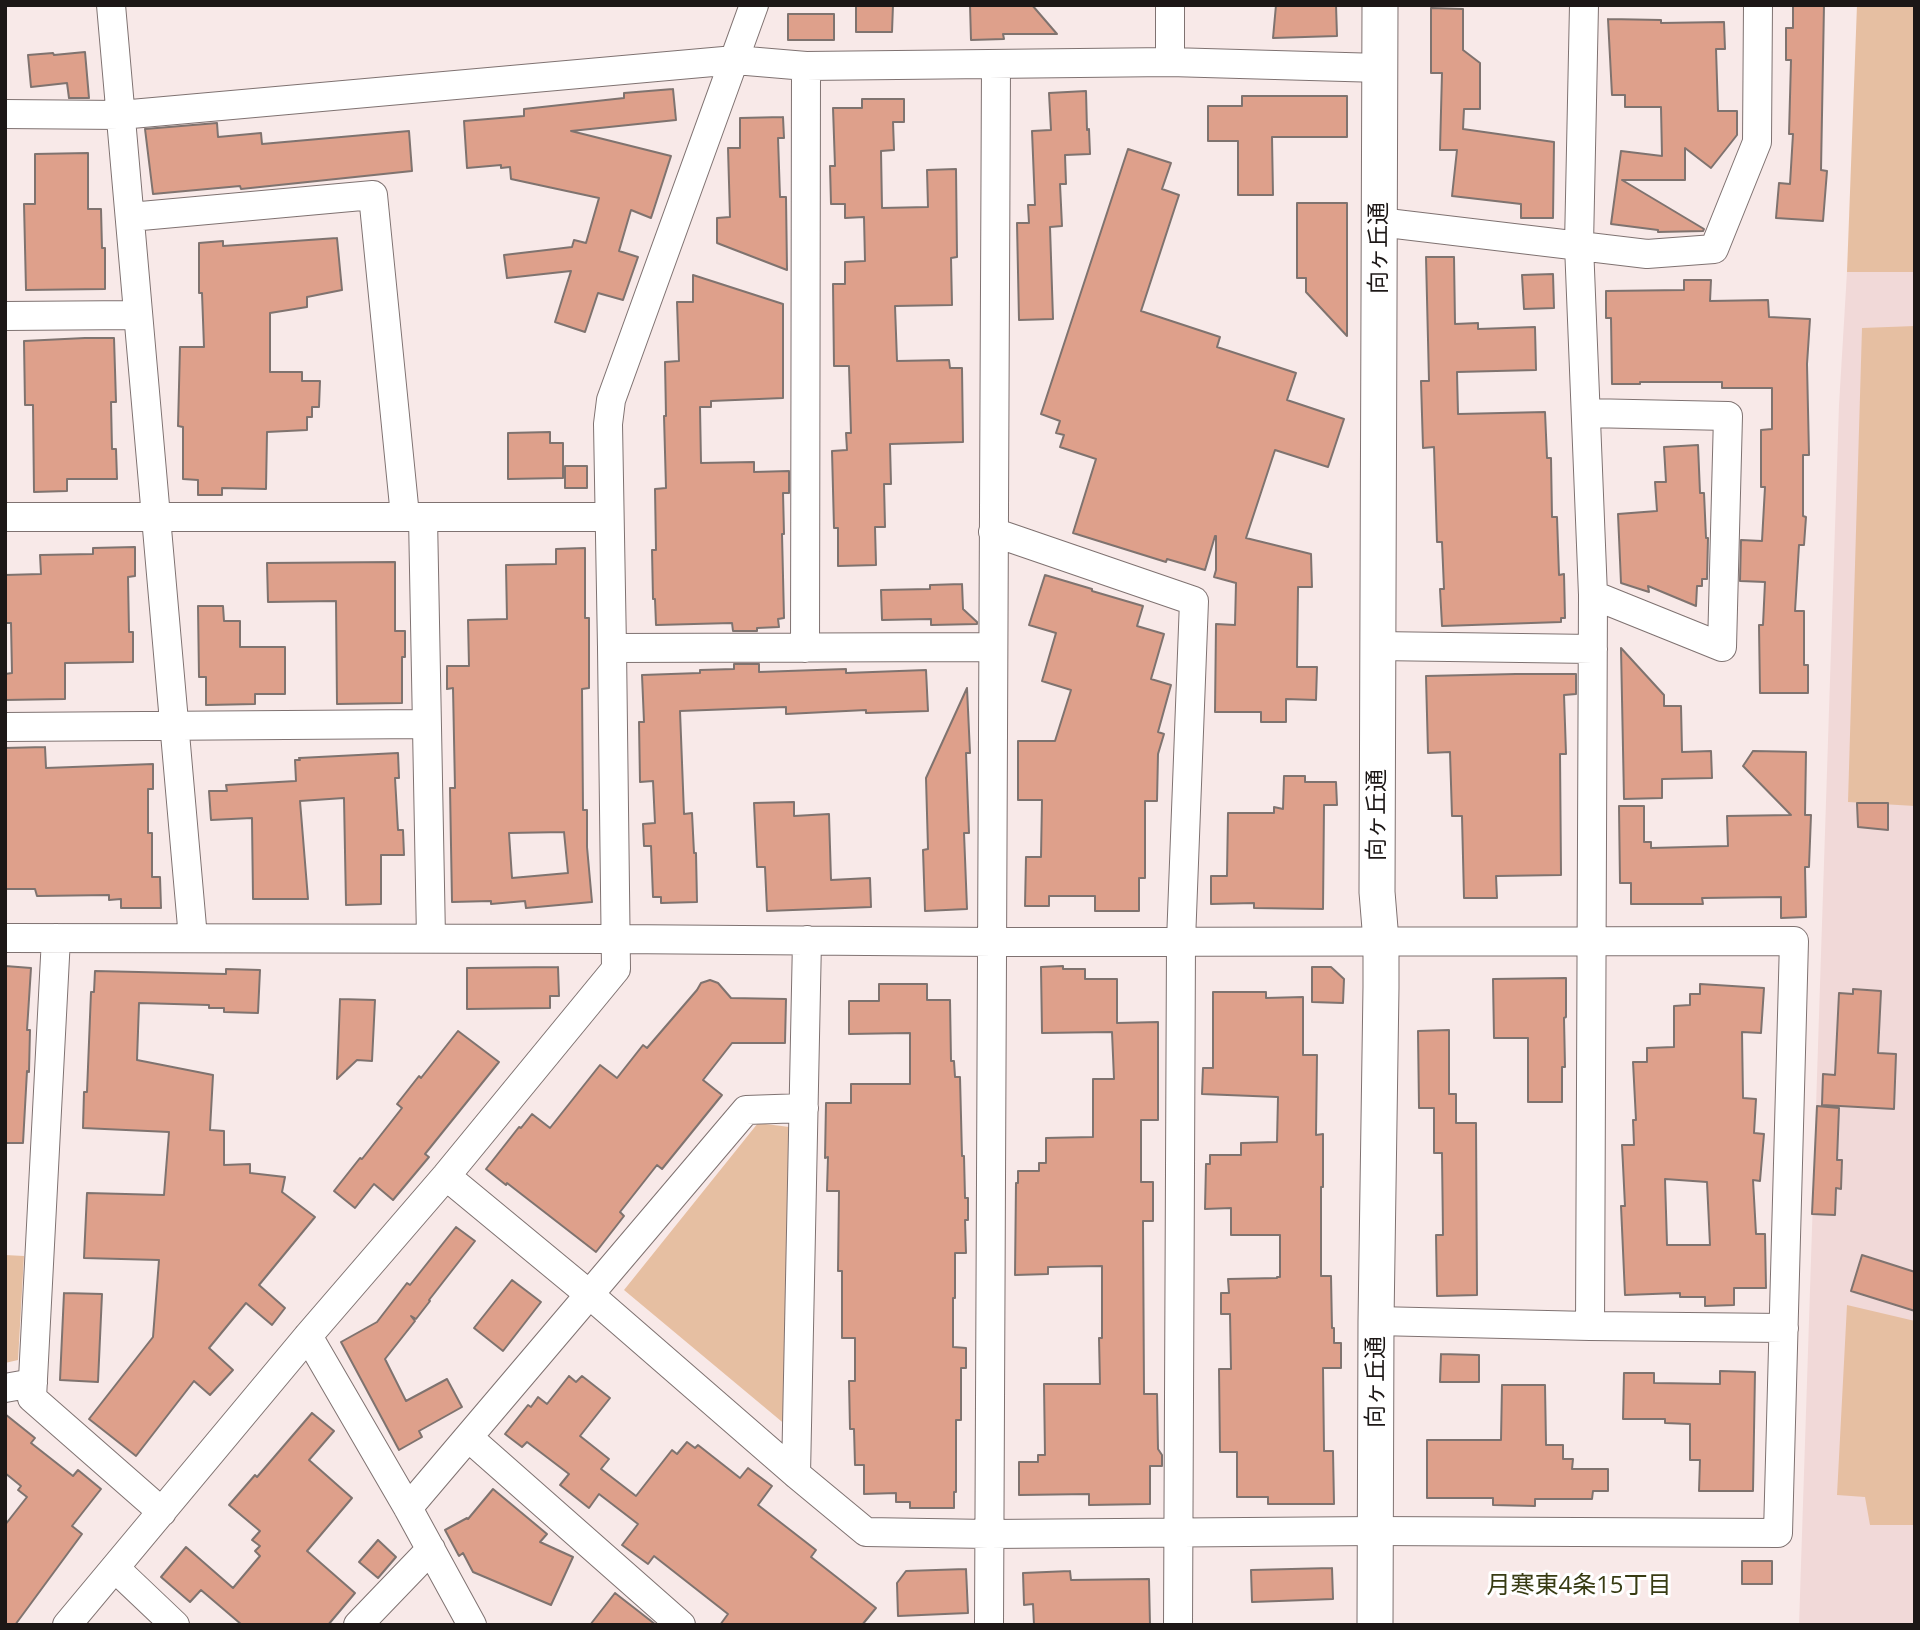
<!DOCTYPE html>
<html>
<head>
<meta charset="utf-8">
<style>
	body { margin:0 }
	#map { position:relative; width:1920px; height:1630px; overflow:hidden; background:#f8e9e8; font-family:"Open Sans",sans-serif }
	canvas { display:block }
	.frame { position:absolute; inset:0; border:7px solid #1c1716; pointer-events:none }
</style>
</head>
<body>
<div id="map">
<canvas width="1920" height="1630"></canvas>
<div class="frame"></div>
</div>
<script>
const ctx = document.querySelector('canvas').getContext('2d');
ctx.lineJoin = 'round';
function paint(path, color) {
  ctx.fillStyle = color;
  ctx.fill(path, 'evenodd');
}
function toPath(rows) {
  const path = new Path2D();
  for (const r of rows) {
    path.moveTo(r[0], r[1]);
    for (let i = 2; i < r.length; i += 2) path.lineTo(r[i], r[i + 1]);
  }
  return path;
}
function strokePath(path, color, width, dash) {
  ctx.strokeStyle = color;
  ctx.lineWidth = width;
  ctx.lineCap = dash ? 'butt' : 'round';
  ctx.setLineDash(dash || []);
  ctx.stroke(path);
}
function drawText(font, color, halo, rows, align = 'center') {
  ctx.font = font + ' "Open Sans","Noto Sans JP",sans-serif';
  ctx.lineWidth = 6;
  ctx.setLineDash([]);
  ctx.textBaseline = 'middle';
  ctx.strokeStyle = halo;
  ctx.fillStyle = color;
  for (const [text, x, y, turn = 0] of rows) {
    ctx.save();
    ctx.translate(x, y);
    ctx.rotate((+turn || 0) * Math.PI / 180);
    ctx.textAlign = isNaN(turn) ? turn : align;
    if (halo) ctx.strokeText(text, 0, 0);
    ctx.fillText(text, 0, 0);
    ctx.restore();
  }
}
paint(toPath([
	[1847,272,1915,272,1915,1625,1799,1625,1839,405]
]), '#f1d9d8');
paint(toPath([
	[1857,5,1915,5,1915,272,1847,272],
	[1915,326,1915,806,1848,802,1862,328],
	[758,1123,797,1128,787,1426,624,1290],
	[5,1255,24,1256,18,1360,5,1363],
	[1847,1305,1915,1321,1915,1525,1870,1525,1865,1497,1837,1495]
]), '#e6bfa2');
const building = toPath([
	[856,5,893,5,892,32,856,32,856,5],
	[970,5,1032,5,1057,34,1003,34,1004,39,971,40,970,5],
	[1276,5,1336,5,1337,36,1273,38,1276,5],
	[1793,5,1824,5,1821,170,1827,171,1823,221,1776,218,1779,183,1790,184,1793,134,1789,134,1791,60,1786,60,1786,28,1793,28,1793,5],
	[1431,8,1463,9,1463,50,1480,63,1480,109,1464,109,1463,129,1554,142,1553,218,1521,218,1521,204,1452,196,1457,150,1440,150,1442,73,1431,73,1431,8],
	[788,14,834,14,834,40,788,40,788,14],
	[1608,19,1661,20,1661,23,1724,22,1725,49,1716,49,1718,111,1737,111,1737,135,1711,168,1685,148,1685,180,1622,180,1704,229,1703,231,1658,232,1658,230,1611,224,1621,151,1662,156,1661,107,1625,107,1625,95,1612,95,1608,19],
	[85,52,89,98,69,98,67,83,31,87,28,55,53,53,54,55,85,52],
	[673,89,676,120,571,131,671,156,651,218,631,210,619,251,638,257,623,300,598,293,585,332,555,322,571,271,507,278,504,255,572,247,574,240,586,243,599,198,511,179,510,167,501,168,501,165,467,168,464,121,524,116,524,109,624,98,624,93,673,89],
	[1086,91,1087,130,1089,129,1090,154,1065,155,1066,184,1060,184,1062,226,1050,227,1053,319,1019,320,1017,223,1029,223,1028,205,1035,205,1032,131,1051,130,1049,93,1086,91],
	[1242,96,1347,96,1347,137,1272,137,1273,195,1238,195,1238,141,1208,141,1208,106,1242,106,1242,96],
	[862,99,904,99,904,122,893,122,894,150,881,151,882,208,928,207,927,170,956,169,957,257,951,258,952,305,895,306,897,361,949,360,950,368,962,368,963,442,890,444,891,484,884,484,885,527,875,527,876,565,838,566,838,528,834,528,832,451,847,450,846,433,851,433,849,366,834,366,833,284,845,284,845,262,865,261,864,217,845,218,845,204,831,204,830,166,835,166,833,108,862,108,862,99],
	[783,117,784,138,778,138,780,197,786,197,787,270,717,243,717,218,730,217,728,148,740,148,740,118,783,117],
	[217,123,218,137,261,133,262,144,409,131,412,171,241,189,240,186,153,194,145,129,217,123],
	[1128,149,1171,163,1162,189,1179,195,1141,311,1220,337,1217,347,1296,373,1287,400,1344,419,1328,467,1275,450,1246,538,1311,554,1312,587,1298,587,1297,667,1317,667,1316,700,1286,699,1286,722,1261,722,1261,712,1215,712,1216,624,1235,625,1236,583,1214,577,1216,570,1216,536,1215,536,1205,570,1167,559,1166,562,1073,533,1096,459,1060,447,1064,435,1056,433,1060,421,1041,414,1128,149],
	[88,153,88,209,101,209,102,248,105,248,105,289,26,290,24,204,35,204,35,154,88,153],
	[1297,203,1347,203,1347,336,1306,292,1306,278,1297,278,1297,203],
	[337,238,342,290,307,297,307,307,270,313,270,372,302,372,302,381,320,381,319,407,312,407,312,417,307,417,307,430,267,432,266,489,222,488,222,495,198,495,198,480,183,479,183,427,178,426,180,347,204,347,202,293,199,293,199,243,223,241,223,246,337,238],
	[1426,257,1454,257,1455,324,1478,323,1478,329,1535,327,1536,370,1457,372,1458,414,1545,412,1547,458,1551,458,1552,517,1557,517,1559,575,1564,574,1565,618,1561,618,1561,622,1442,626,1440,589,1444,589,1442,542,1437,542,1434,447,1423,448,1421,381,1429,381,1426,257],
	[1553,274,1554,308,1524,309,1522,275,1553,274],
	[693,275,783,304,783,398,711,401,711,407,700,407,701,463,754,462,754,472,789,471,789,493,783,493,784,534,782,534,784,618,778,619,779,627,757,628,757,631,733,631,732,623,656,625,655,599,653,599,652,550,656,550,655,489,666,488,664,416,666,416,665,362,679,361,677,302,693,302,693,275],
	[1684,280,1711,280,1710,301,1768,300,1769,317,1810,319,1807,364,1809,455,1803,455,1803,516,1806,517,1804,545,1799,545,1795,611,1804,611,1804,665,1808,665,1808,693,1760,693,1759,625,1763,625,1765,582,1740,581,1741,540,1762,541,1765,487,1761,487,1761,430,1772,429,1772,388,1722,388,1722,382,1640,382,1640,384,1612,384,1611,318,1606,318,1606,291,1684,290,1684,280],
	[85,338,114,338,116,402,111,402,112,449,116,449,117,479,67,479,67,491,34,492,33,405,25,405,24,341,85,338],
	[550,432,550,443,563,443,563,478,508,479,508,433,550,432],
	[1698,445,1700,493,1704,493,1706,538,1708,538,1707,579,1702,579,1702,586,1697,586,1696,606,1648,586,1649,592,1621,583,1618,514,1657,511,1655,482,1666,482,1664,447,1698,445],
	[565,466,587,466,587,488,565,488,565,466],
	[135,547,135,576,128,577,129,632,133,632,133,662,65,663,65,699,5,700,5,674,12,673,11,623,5,623,5,575,41,574,40,555,93,554,93,548,135,547],
	[585,548,585,618,589,618,589,688,582,689,583,810,587,810,587,847,592,902,526,908,525,901,491,904,491,901,452,902,450,788,455,788,453,688,447,689,447,666,469,666,468,620,507,619,506,565,556,564,556,549,585,548],
	[564,832,568,873,512,878,509,833,564,832],
	[395,562,395,631,405,631,405,657,402,657,402,703,337,704,336,601,268,602,267,563,395,562],
	[1045,575,1092,589,1092,591,1143,606,1137,626,1164,634,1151,679,1171,685,1158,732,1164,734,1158,754,1157,801,1145,801,1145,878,1139,878,1139,911,1095,911,1095,896,1049,896,1049,906,1025,906,1026,857,1041,857,1042,800,1018,800,1018,741,1055,741,1071,690,1042,681,1056,633,1029,625,1045,575],
	[962,584,963,609,977,622,977,624,931,625,931,619,882,620,881,590,930,589,930,585,962,584],
	[198,606,223,606,224,621,240,621,240,647,285,647,285,694,255,694,255,704,206,705,206,677,199,677,198,606],
	[1621,648,1664,695,1664,706,1681,706,1682,752,1711,751,1712,778,1662,779,1662,798,1624,799,1621,648],
	[734,664,759,664,759,672,846,669,846,673,926,670,928,711,866,713,866,710,786,714,786,707,680,711,684,814,692,813,694,853,696,853,697,902,661,903,661,897,653,897,651,846,644,846,643,824,655,823,653,781,640,782,639,722,644,722,642,675,700,673,700,670,734,669,734,664],
	[1516,674,1576,674,1576,694,1564,695,1566,754,1560,754,1561,875,1496,876,1497,898,1464,898,1462,816,1452,816,1450,752,1428,753,1426,676,1516,674],
	[967,688,970,753,966,753,969,833,964,833,967,909,925,911,923,850,928,849,926,778,967,688],
	[45,747,46,768,153,764,153,789,148,789,148,833,152,833,152,877,160,877,161,908,121,908,121,899,109,900,109,895,37,896,35,889,5,889,5,748,45,747],
	[1753,751,1806,752,1805,815,1811,815,1809,867,1805,867,1806,917,1781,918,1781,897,1702,898,1703,904,1631,904,1631,883,1620,883,1619,806,1644,806,1644,842,1651,842,1651,848,1728,846,1727,816,1791,815,1743,766,1753,751],
	[398,753,399,778,395,778,398,830,403,830,404,855,381,855,381,904,346,905,344,798,300,801,308,899,253,899,252,818,211,820,209,791,227,791,226,785,296,781,295,760,300,760,299,758,398,753],
	[1284,776,1305,776,1305,782,1336,782,1337,805,1324,805,1323,909,1254,908,1254,903,1211,904,1211,876,1227,876,1228,813,1274,813,1274,807,1283,809,1284,776],
	[794,802,794,816,829,814,831,880,870,878,871,907,767,911,765,867,757,867,754,803,794,802],
	[1857,803,1888,803,1888,830,1858,827,1857,803],
	[5,966,31,968,27,1030,30,1030,29,1072,27,1071,23,1143,5,1143,5,966],
	[1063,966,1063,969,1085,969,1085,979,1117,979,1117,1023,1158,1022,1158,1120,1141,1120,1141,1182,1153,1182,1153,1221,1143,1221,1144,1394,1157,1394,1158,1449,1162,1455,1162,1466,1150,1466,1150,1504,1089,1505,1089,1494,1019,1495,1019,1462,1038,1462,1038,1455,1045,1455,1044,1384,1100,1384,1099,1338,1102,1338,1102,1266,1048,1267,1048,1274,1015,1275,1016,1183,1018,1183,1018,1171,1039,1171,1039,1163,1046,1163,1046,1138,1093,1137,1093,1079,1114,1079,1112,1032,1042,1033,1041,967,1063,966],
	[558,967,559,996,550,996,550,1008,467,1009,467,968,558,967],
	[1312,967,1331,967,1344,979,1343,1003,1312,1002,1312,967],
	[226,969,260,970,258,1013,224,1012,224,1008,209,1008,209,1005,139,1003,137,1060,213,1075,210,1130,224,1131,224,1165,250,1164,250,1173,285,1177,282,1192,315,1217,259,1285,285,1308,272,1325,246,1303,209,1348,233,1370,210,1395,194,1381,136,1456,89,1419,153,1337,159,1260,84,1258,87,1193,164,1195,169,1132,83,1128,84,1092,87,1092,91,992,94,992,95,971,226,974,226,969],
	[1566,978,1566,1017,1564,1018,1565,1067,1562,1067,1562,1102,1528,1102,1528,1038,1494,1038,1493,979,1566,978],
	[710,980,718,983,731,998,786,999,785,1043,732,1043,703,1080,722,1095,662,1169,657,1165,620,1212,624,1216,596,1252,507,1183,506,1185,486,1169,519,1127,521,1128,532,1114,550,1128,600,1065,617,1078,643,1045,647,1048,697,990,701,983,710,980],
	[879,984,927,984,927,1000,950,1000,951,1061,954,1061,955,1077,960,1077,962,1156,964,1156,965,1198,968,1198,968,1220,965,1220,966,1253,955,1253,955,1298,953,1298,953,1347,966,1348,966,1368,961,1368,961,1420,956,1420,956,1492,954,1492,954,1508,910,1508,910,1502,896,1502,896,1493,864,1494,864,1465,855,1465,854,1429,850,1429,849,1381,855,1381,855,1338,842,1338,842,1271,838,1271,839,1191,827,1191,828,1157,825,1158,826,1103,851,1103,851,1084,910,1084,910,1033,849,1034,849,1001,879,1001,879,984],
	[1700,984,1764,988,1761,1033,1742,1032,1743,1098,1756,1099,1754,1133,1764,1134,1760,1181,1753,1180,1756,1234,1765,1234,1766,1288,1734,1288,1734,1305,1705,1306,1705,1297,1680,1297,1680,1293,1625,1295,1621,1206,1625,1206,1622,1145,1634,1145,1633,1120,1636,1120,1633,1062,1647,1062,1647,1048,1674,1047,1674,1006,1690,1005,1690,994,1700,994,1700,984],
	[1665,1179,1707,1182,1710,1245,1667,1245,1665,1179],
	[1853,989,1881,991,1878,1053,1896,1054,1894,1109,1822,1105,1823,1074,1835,1075,1839,993,1853,994,1853,989],
	[1213,992,1266,992,1266,998,1303,997,1303,1055,1317,1055,1316,1135,1323,1134,1323,1187,1321,1187,1321,1276,1331,1276,1332,1328,1334,1328,1334,1343,1341,1343,1341,1368,1323,1368,1324,1451,1333,1451,1334,1504,1268,1504,1268,1497,1237,1497,1237,1452,1220,1452,1219,1369,1231,1369,1230,1314,1221,1314,1221,1293,1229,1293,1228,1279,1277,1278,1277,1277,1280,1277,1280,1235,1231,1235,1231,1208,1205,1209,1206,1164,1210,1164,1210,1155,1241,1155,1241,1143,1277,1142,1278,1097,1202,1094,1203,1068,1213,1068,1213,992],
	[340,999,375,1000,372,1061,357,1060,337,1079,340,999],
	[1449,1030,1449,1094,1456,1094,1456,1123,1476,1123,1477,1295,1437,1296,1436,1235,1443,1235,1442,1153,1434,1153,1434,1108,1419,1108,1418,1031,1449,1030],
	[458,1031,499,1062,425,1154,429,1157,393,1200,374,1184,355,1208,334,1191,360,1158,362,1159,402,1108,397,1104,419,1076,421,1078,458,1031],
	[1817,1106,1839,1108,1837,1160,1842,1160,1841,1189,1836,1188,1835,1215,1812,1214,1817,1106],
	[456,1227,475,1241,429,1300,430,1301,416,1319,411,1316,415,1321,385,1359,406,1401,447,1379,462,1407,419,1431,422,1437,399,1450,341,1342,377,1322,407,1283,410,1285,456,1227],
	[1862,1255,1915,1272,1915,1311,1851,1291,1862,1255],
	[512,1280,541,1302,503,1351,474,1328,512,1280],
	[64,1293,102,1294,98,1382,60,1380,64,1293],
	[1441,1354,1479,1355,1479,1382,1440,1382,1441,1354],
	[1720,1371,1755,1372,1753,1491,1699,1491,1700,1460,1690,1460,1690,1424,1665,1423,1665,1419,1623,1419,1624,1373,1654,1373,1654,1383,1720,1384,1720,1371],
	[569,1376,576,1382,582,1376,610,1398,580,1436,609,1459,601,1469,636,1496,672,1450,677,1454,687,1442,695,1448,698,1445,740,1478,748,1468,772,1486,758,1505,816,1550,811,1557,876,1608,862,1625,720,1625,728,1614,654,1556,648,1564,622,1545,638,1524,599,1494,589,1508,560,1485,569,1474,527,1442,522,1447,505,1434,528,1405,531,1407,538,1397,547,1404,569,1376],
	[1502,1385,1545,1385,1546,1445,1563,1445,1563,1459,1573,1459,1572,1469,1608,1469,1608,1491,1593,1491,1592,1499,1535,1499,1535,1506,1493,1505,1493,1498,1427,1498,1427,1440,1501,1440,1502,1385],
	[312,1413,334,1431,309,1460,352,1498,307,1551,355,1593,328,1625,242,1625,201,1590,190,1602,161,1577,186,1547,233,1588,260,1556,255,1551,260,1546,252,1540,260,1531,229,1505,255,1475,257,1477,312,1413],
	[5,1414,35,1438,31,1443,73,1476,78,1470,101,1489,72,1526,82,1534,15,1625,5,1625,5,1525,27,1497,18,1490,21,1486,5,1473,5,1414],
	[493,1489,547,1534,540,1542,573,1557,551,1605,473,1572,463,1553,459,1556,445,1530,467,1518,468,1519,493,1489],
	[378,1540,396,1557,378,1578,359,1562,378,1540],
	[1742,1561,1772,1561,1772,1584,1742,1584,1742,1561],
	[1332,1568,1333,1599,1252,1602,1251,1570,1332,1568],
	[966,1569,968,1613,898,1616,897,1583,906,1571,966,1569],
	[1070,1571,1071,1580,1149,1579,1150,1625,1034,1625,1033,1604,1024,1605,1023,1573,1070,1571],
	[615,1593,651,1621,656,1625,590,1625,615,1593]
]);
paint(building, '#dea08b');
strokePath(building, '#7f736f', 2);
const minor = toPath([
	[111,5,193,938],
	[1584,5,1579,245,1593,595,1590,1326],
	[1170,62,1170,5],
	[5,114,120,115,735,60,806,66,1170,62,1380,68],
	[130,217,373,195,405,516],
	[1379,222,1647,254,1714,249,1757,142,1758,5],
	[5,316,137,315],
	[1586,413,1728,416,1722,647,1593,595],
	[5,517,609,517],
	[423,517,431,938],
	[993,532,1194,601,1181,941,1178,1625],
	[1377,646,1593,649],
	[612,648,993,647],
	[805,648,806,66],
	[5,727,426,724],
	[5,938,616,939,993,942,1794,941,1778,1533,1375,1531,989,1534,866,1532,796,1474,590,1295,446,1176],
	[56,938,32,1398,162,1512],
	[1376,1321,1590,1326,1784,1328],
	[308,1336,408,1508,472,1625],
	[5,1388,33,1383],
	[469,1438,681,1625],
	[796,1474,807,940],
	[408,1508,746,1110,804,1108],
	[115,1568,175,1625],
	[67,1625,308,1336,446,1176,616,969,612,648,608,424,611,400,754,5],
	[358,1625,431,1549],
	[989,1625,996,65]
]);
const tertiary = toPath([
	[1375,1625,1376,1321,1381,987,1381,941,1377,892,1380,5]
]);
strokePath(minor, '#7f7271', 30);
strokePath(tertiary, '#7f7271', 37);
strokePath(minor, '#fff', 28);
strokePath(tertiary, '#fff', 35);
drawText('23px', '#1c1716', '#fff', [
	["向ヶ丘通",1379,248,-90],
	["向ヶ丘通",1377,815,-90],
	["向ヶ丘通",1376,1382,-90]
]);
drawText('24px', '#373b13', '#fff', [
	["月寒東4条15丁目",1579,1586]
]);
</script>
</body>
</html>
